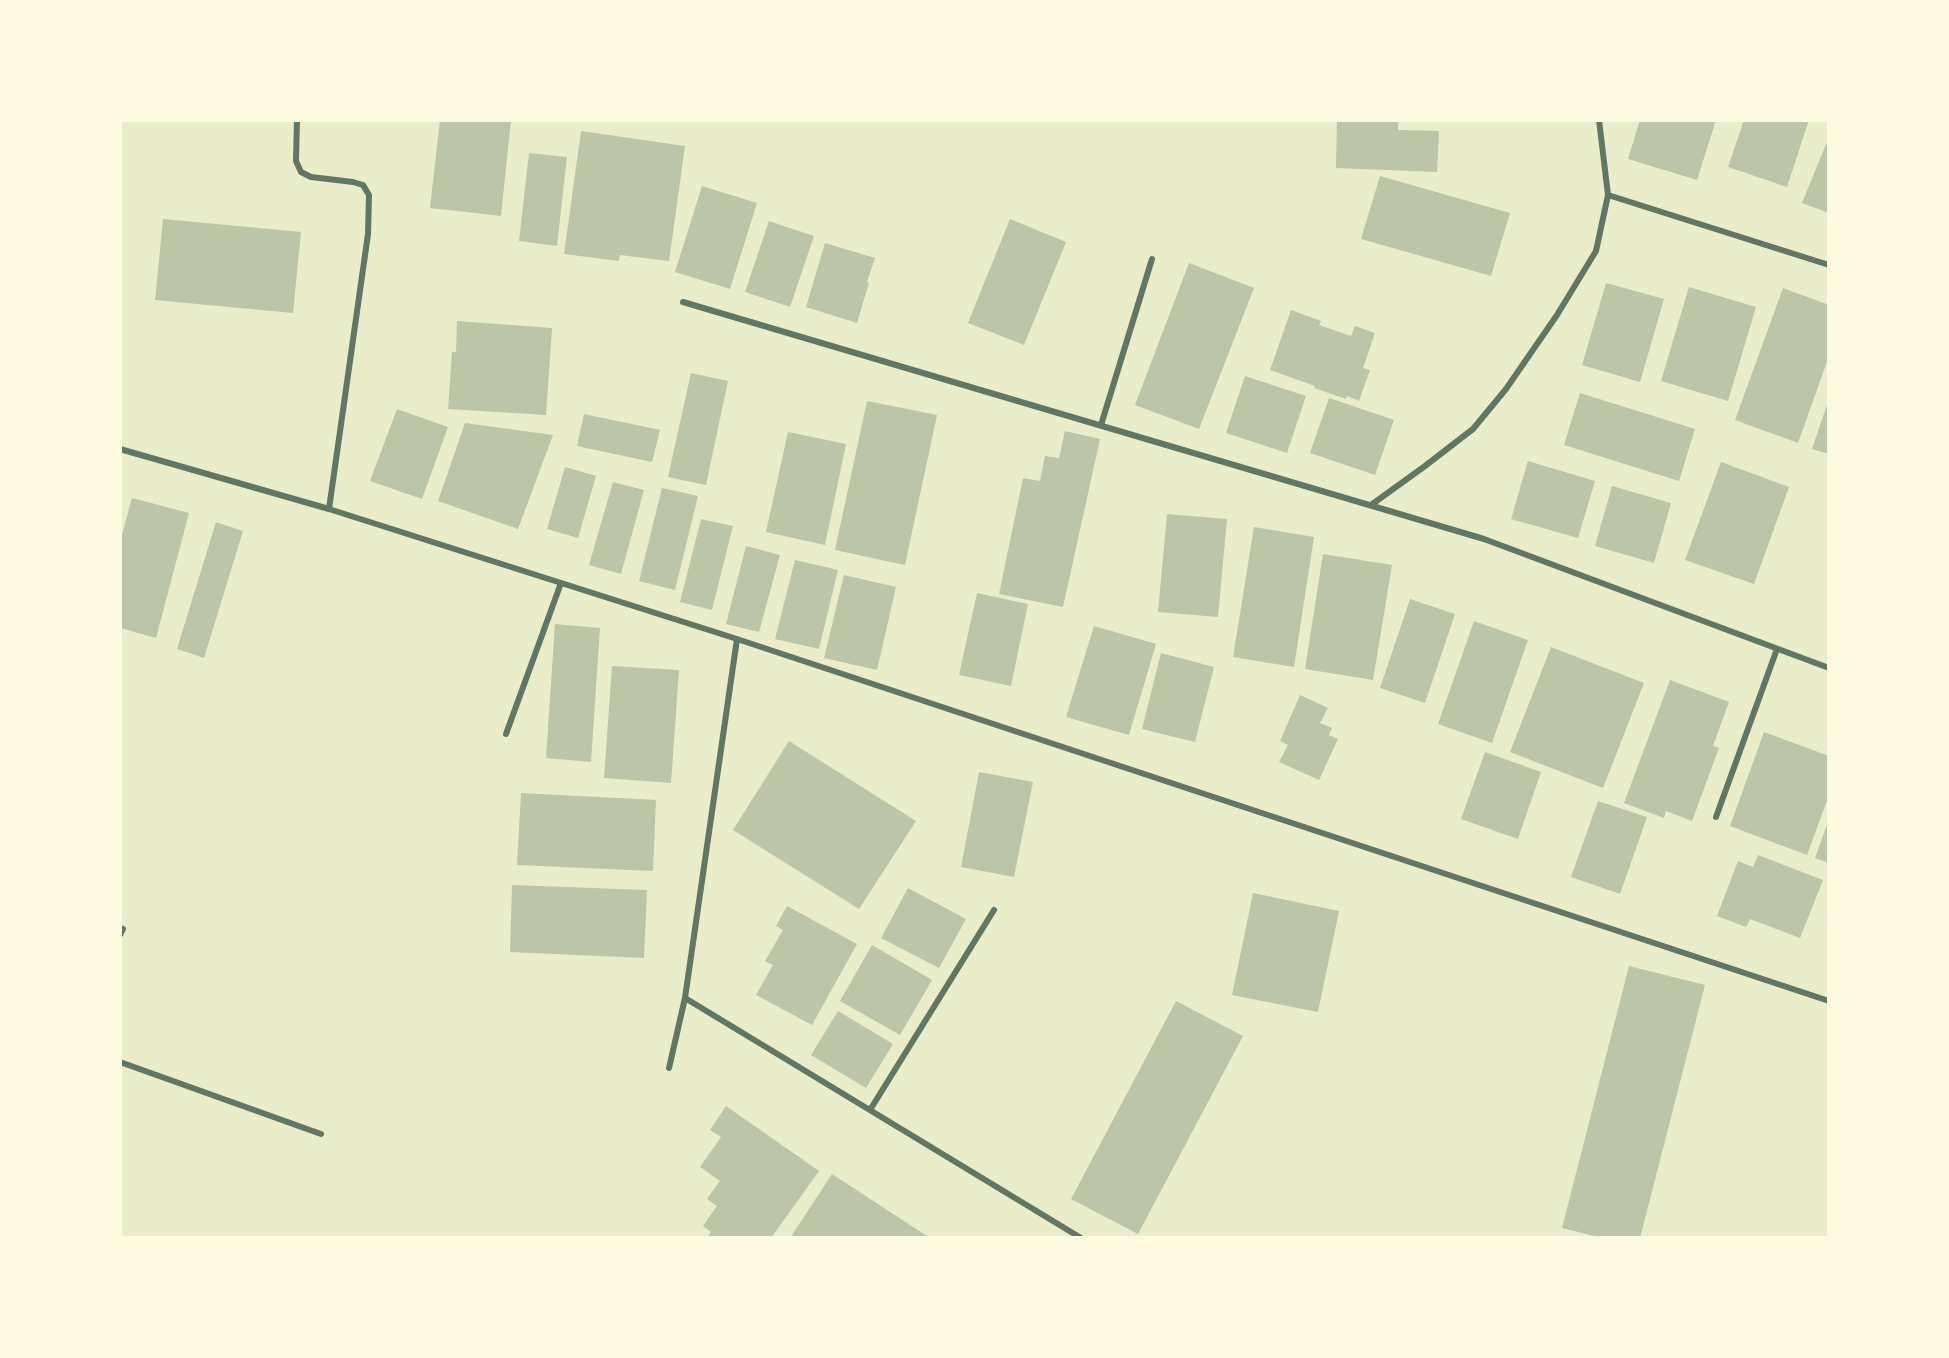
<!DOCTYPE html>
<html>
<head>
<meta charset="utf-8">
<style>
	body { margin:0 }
	#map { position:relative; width:1949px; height:1358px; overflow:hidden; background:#e9edc9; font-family:"PT Sans",sans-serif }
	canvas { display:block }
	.frame { position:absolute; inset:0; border:122px solid #fefae0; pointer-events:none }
</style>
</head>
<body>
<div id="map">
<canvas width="1949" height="1358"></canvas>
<div class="frame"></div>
</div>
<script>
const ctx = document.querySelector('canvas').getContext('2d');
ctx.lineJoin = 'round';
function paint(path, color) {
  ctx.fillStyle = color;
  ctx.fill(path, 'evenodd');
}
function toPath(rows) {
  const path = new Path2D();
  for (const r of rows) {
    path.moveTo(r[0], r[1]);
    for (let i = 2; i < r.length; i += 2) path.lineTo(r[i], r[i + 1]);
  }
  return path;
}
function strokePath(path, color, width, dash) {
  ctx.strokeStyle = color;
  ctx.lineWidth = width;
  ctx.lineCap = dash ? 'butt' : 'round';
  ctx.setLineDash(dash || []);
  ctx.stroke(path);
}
paint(toPath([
	[440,120,511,120,501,216,430,208],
	[1337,120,1398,120,1398,130,1439,131,1437,172,1336,168],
	[1640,120,1716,120,1697,180,1628,159],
	[1744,120,1809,120,1787,187,1728,167],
	[581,131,685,146,669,261,620,255,619,261,564,254],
	[1826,144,1829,146,1829,213,1802,203],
	[529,153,567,157,557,246,519,241],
	[1380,176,1510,213,1491,276,1361,239],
	[702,186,757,203,730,289,675,272],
	[163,219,301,232,293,313,155,300],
	[1010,219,1066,242,1024,345,968,323],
	[769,221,814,236,790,307,745,292],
	[825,243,875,258,867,282,869,283,857,323,806,307],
	[1189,263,1254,288,1199,429,1135,405],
	[1606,283,1664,299,1640,382,1582,365],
	[1689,287,1756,307,1728,401,1661,381],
	[1783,288,1829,305,1829,356,1798,443,1735,420],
	[1291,310,1321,321,1319,325,1351,336,1355,326,1375,333,1363,368,1370,370,1359,401,1347,396,1346,399,1314,388,1315,386,1270,370],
	[457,321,552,328,546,415,448,409,452,352,456,352],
	[691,373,728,381,706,485,668,477],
	[1245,376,1306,396,1287,453,1226,433],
	[1580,393,1695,429,1679,481,1564,445],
	[1329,398,1394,420,1375,475,1310,453],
	[1829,399,1829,454,1812,449],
	[867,401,937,415,905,565,835,550],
	[397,409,448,427,422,499,370,481],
	[584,414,660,430,652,462,577,446],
	[465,423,553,435,518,529,438,501],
	[1065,431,1100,439,1063,607,999,594,1023,478,1040,481,1045,456,1059,458],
	[788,432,846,444,825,545,766,532],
	[1528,461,1595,481,1578,538,1511,519],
	[1721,462,1789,487,1754,584,1685,560],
	[565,467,596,476,578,538,547,529],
	[613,482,644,490,621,574,589,565],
	[1612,486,1671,503,1654,563,1595,546],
	[662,488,698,496,675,590,639,581],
	[132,498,189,513,156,638,120,628,120,542],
	[1167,514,1227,519,1218,617,1158,612],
	[701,519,733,526,712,610,680,602],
	[216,522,243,531,204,658,177,649],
	[1254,527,1314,537,1294,667,1233,657],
	[746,546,780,555,759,632,726,624],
	[1323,554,1392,565,1373,680,1305,669],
	[795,560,838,570,819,649,775,639],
	[844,575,896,587,877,670,824,658],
	[977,593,1028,604,1011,686,959,675],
	[1410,599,1455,614,1425,703,1380,688],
	[1474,621,1528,640,1492,743,1438,724],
	[555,624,600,628,591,762,546,758],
	[1094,626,1156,644,1129,735,1066,717],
	[1551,647,1644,683,1603,788,1510,752],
	[1161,653,1214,667,1195,742,1142,729],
	[612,666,679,670,671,783,604,778],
	[1670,680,1729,702,1713,746,1719,748,1692,821,1666,811,1664,818,1624,803],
	[1300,695,1328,708,1320,723,1332,728,1329,735,1338,739,1319,780,1279,762,1288,745,1280,741],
	[1764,732,1829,756,1829,795,1807,855,1730,826],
	[789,741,916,821,859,909,733,830],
	[1485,752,1541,772,1518,839,1461,819],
	[979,772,1033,782,1014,877,961,867],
	[521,793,656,800,653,871,517,865],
	[1598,801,1647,817,1620,894,1571,877],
	[1829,819,1829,863,1815,858],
	[1758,855,1823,880,1800,938,1750,919,1746,927,1717,916,1738,861,1753,867],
	[512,885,647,890,644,958,510,952],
	[908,888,966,919,939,968,881,938],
	[1253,893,1339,911,1318,1012,1232,995],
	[787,906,857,944,812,1025,756,995,773,965,765,961,783,930,776,926],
	[872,945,932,980,900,1035,840,1001],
	[1629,966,1705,985,1640,1238,1603,1238,1562,1228],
	[1176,1001,1243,1036,1138,1234,1071,1199],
	[838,1011,893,1044,866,1088,811,1055],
	[726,1106,819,1171,771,1238,707,1238,711,1232,703,1226,717,1206,707,1199,720,1181,700,1167,721,1137,710,1130],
	[832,1174,930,1238,790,1238]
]), '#bcc5a7');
strokePath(toPath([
	[297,120,296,161,301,172,311,177,353,182,363,185,369,195,368,234,329,509],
	[1608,195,1829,265],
	[683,302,1484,539,1829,668],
	[1101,425,1152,259],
	[120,449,329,509,737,639,1829,1001],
	[1371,505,1425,466,1473,429,1506,389,1557,315,1596,251,1608,195,1599,120],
	[737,639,685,998,1081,1238],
	[506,734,561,583],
	[1716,817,1777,649],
	[120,935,123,929],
	[120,1062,321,1134],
	[669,1068,685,998],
	[870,1110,994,910]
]), '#617663', 6);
</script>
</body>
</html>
